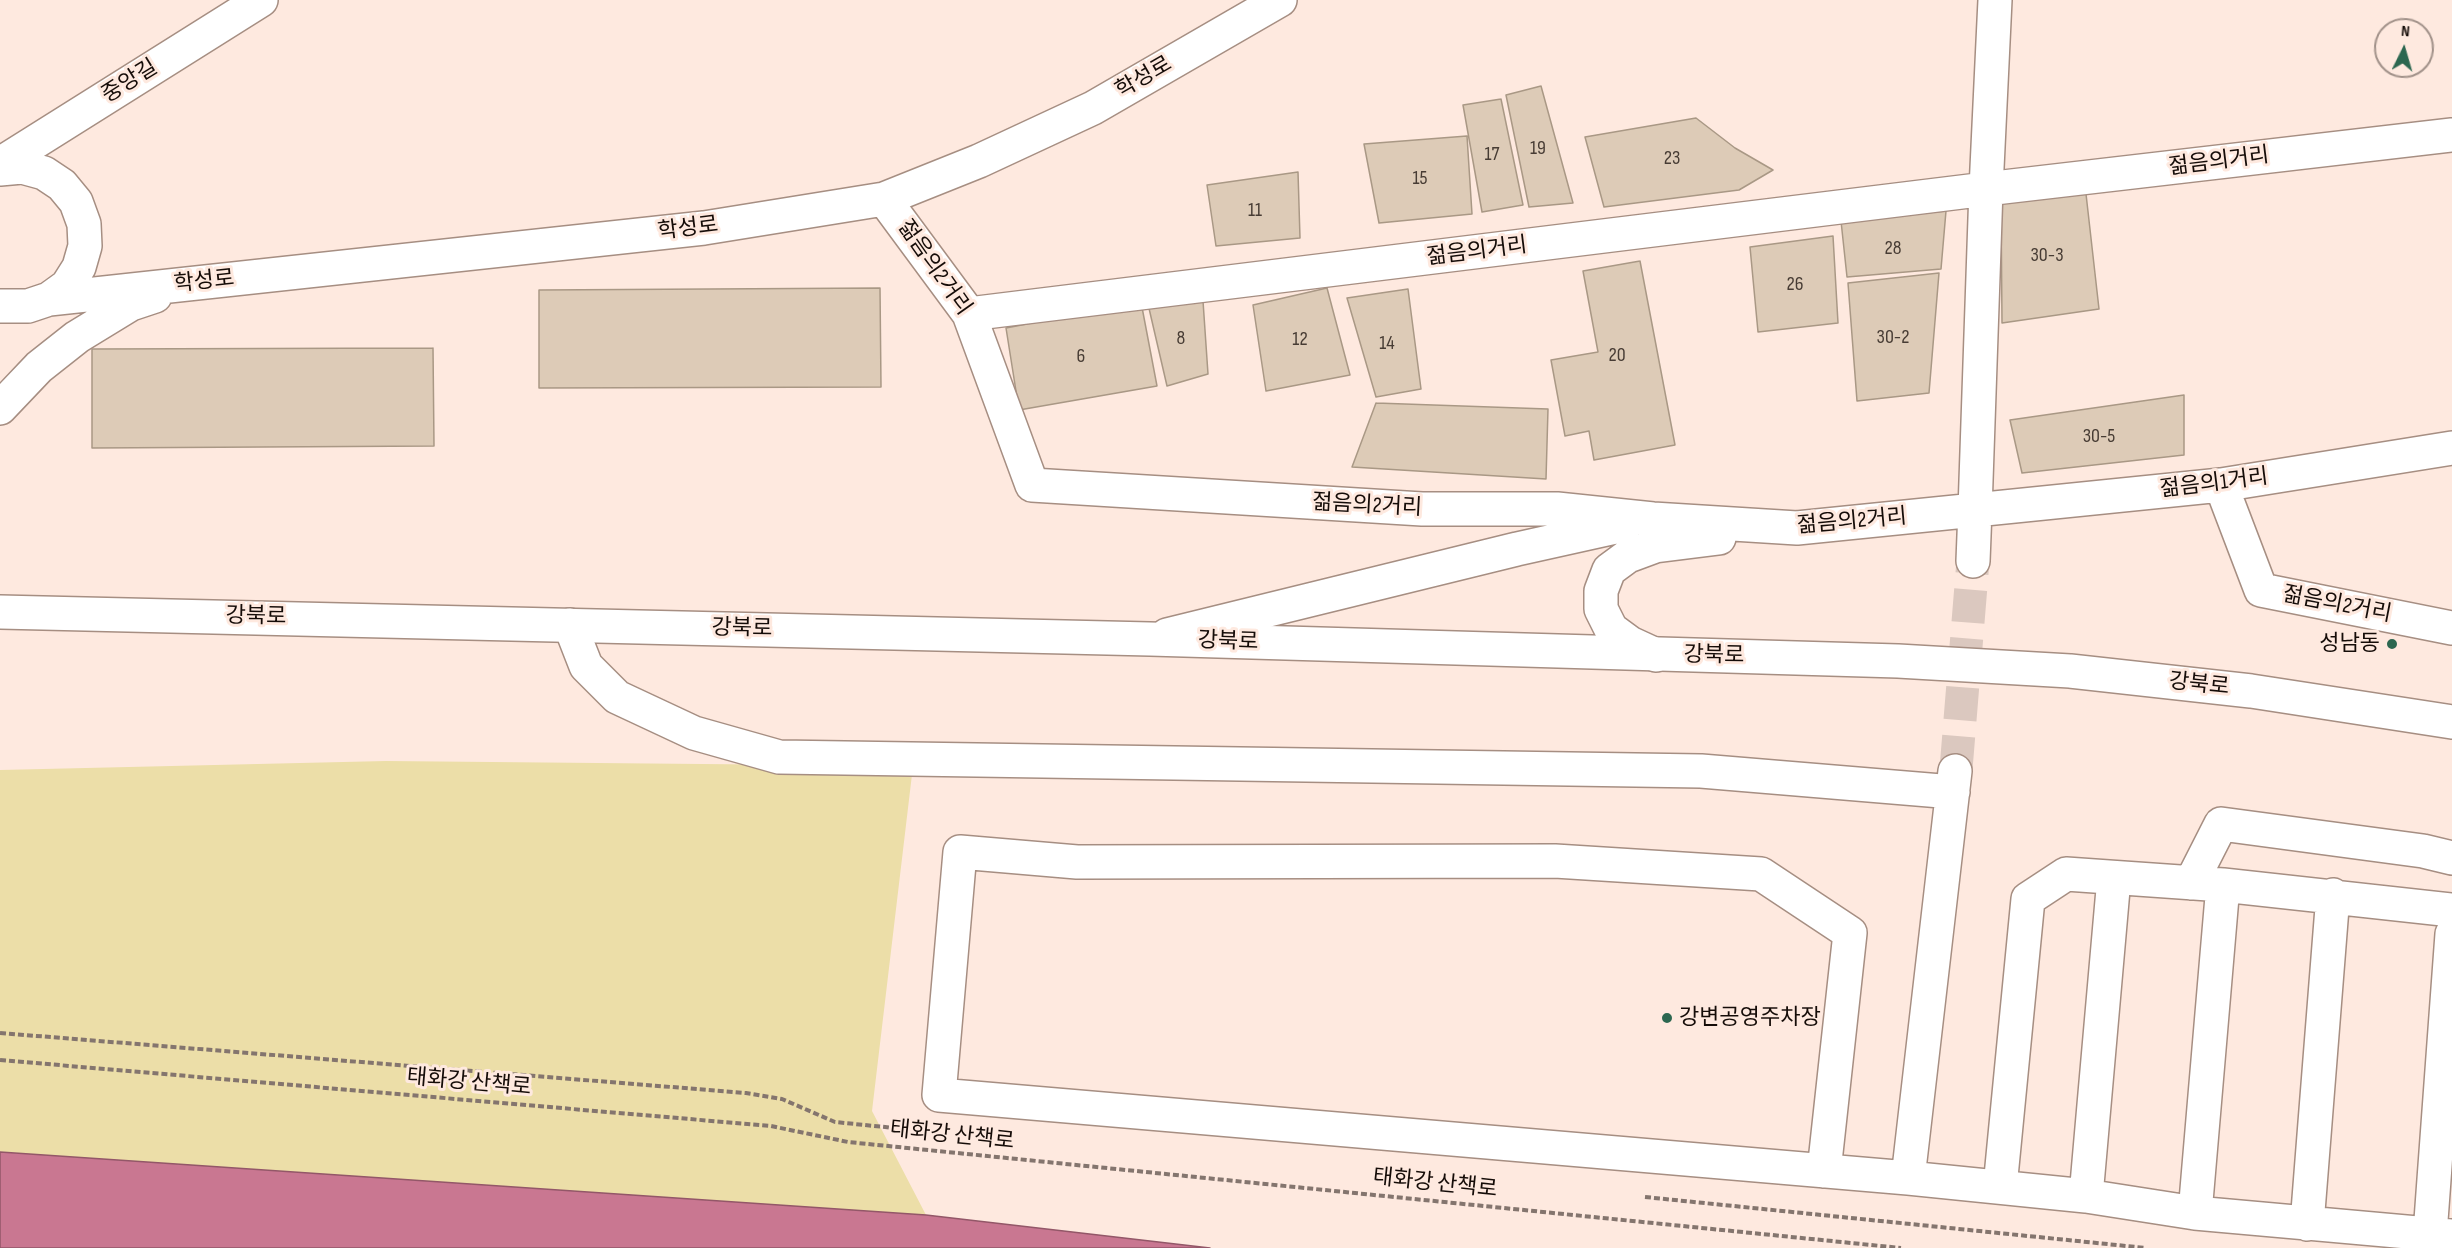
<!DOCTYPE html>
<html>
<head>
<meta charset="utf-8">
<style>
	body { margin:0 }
	#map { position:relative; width:2452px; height:1248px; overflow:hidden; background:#fee9df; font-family:"Sofia Sans Condensed",sans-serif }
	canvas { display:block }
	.north { position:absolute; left:2374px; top:18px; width:60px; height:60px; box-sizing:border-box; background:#fee9df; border:2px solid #a19189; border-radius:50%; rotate:5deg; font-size:16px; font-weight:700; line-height:24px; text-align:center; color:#150c08 }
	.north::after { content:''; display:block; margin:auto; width:21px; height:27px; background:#2c6750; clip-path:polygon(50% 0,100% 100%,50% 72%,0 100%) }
</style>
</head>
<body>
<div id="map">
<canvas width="2452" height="1248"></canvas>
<div class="north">N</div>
</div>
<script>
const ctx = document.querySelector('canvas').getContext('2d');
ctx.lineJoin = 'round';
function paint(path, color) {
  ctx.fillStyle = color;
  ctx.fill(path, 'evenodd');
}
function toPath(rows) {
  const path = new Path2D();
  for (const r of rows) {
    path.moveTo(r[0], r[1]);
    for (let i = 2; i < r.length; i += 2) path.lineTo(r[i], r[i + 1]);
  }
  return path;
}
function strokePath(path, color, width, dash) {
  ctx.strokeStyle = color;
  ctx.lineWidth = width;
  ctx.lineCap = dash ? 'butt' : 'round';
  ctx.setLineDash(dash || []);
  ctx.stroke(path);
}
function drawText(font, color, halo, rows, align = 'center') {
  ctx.font = font + ' "Sofia Sans Condensed","Noto Sans KR",sans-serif';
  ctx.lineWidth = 6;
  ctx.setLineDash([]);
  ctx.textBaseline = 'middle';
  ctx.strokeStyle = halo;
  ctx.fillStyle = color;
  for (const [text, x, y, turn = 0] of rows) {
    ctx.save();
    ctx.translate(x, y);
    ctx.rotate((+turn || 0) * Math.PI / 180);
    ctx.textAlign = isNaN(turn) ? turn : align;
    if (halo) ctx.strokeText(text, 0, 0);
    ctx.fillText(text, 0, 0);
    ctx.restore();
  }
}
paint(toPath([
	[386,761,913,766,872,1111,926,1215,0,1152,0,770]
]), '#ecdea8');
const water = toPath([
	[0,1152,926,1215,1210,1248,0,1248,0,1152]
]);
paint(water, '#c97791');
strokePath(water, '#935768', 1.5);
const building = toPath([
	[1541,86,1573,203,1529,207,1506,95,1541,86],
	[1501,99,1523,205,1482,212,1463,105,1501,99],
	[1696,118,1735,148,1773,170,1739,190,1604,207,1585,137,1696,118],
	[1467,136,1472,214,1379,223,1364,144,1467,136],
	[1298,172,1300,238,1216,246,1207,185,1298,172],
	[2085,185,2099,309,2002,323,2001,203,2085,185],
	[1946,211,1941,269,1847,277,1841,221,1946,211],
	[1833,236,1838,323,1758,332,1750,247,1833,236],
	[1640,261,1675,445,1594,460,1589,431,1565,436,1551,360,1598,352,1583,271,1640,261],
	[1939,273,1929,393,1857,401,1848,283,1939,273],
	[880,288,881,387,539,388,539,290,880,288],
	[1327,288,1350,375,1266,391,1253,305,1327,288],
	[1408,289,1421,389,1376,397,1347,298,1408,289],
	[1203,301,1208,374,1167,386,1148,304,1203,301],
	[1141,302,1157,386,1019,410,1006,328,1141,302],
	[433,348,434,446,92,448,92,349,433,348],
	[2184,395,2184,455,2022,473,2010,420,2184,395],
	[1376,403,1548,409,1546,479,1352,467,1376,403]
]);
paint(building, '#ddcbb7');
strokePath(building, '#a99885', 1.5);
strokePath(toPath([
	[1956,769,1973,561]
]), '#dbc8bf', 33, [33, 16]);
const minor = toPath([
	[1995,0,1986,189,1975,510,2221,485,2452,448],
	[0,164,261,0],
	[0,169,22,167,44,173,62,185,76,202,84,224,85,246,79,267,67,286,49,299,28,306,0,306],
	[884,199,969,314,1032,485,1422,509,1557,509,1653,519,1797,528,1975,510,1973,561],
	[49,299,704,228,884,199,979,161,1093,108,1280,0],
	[969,314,1986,189,2452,135],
	[0,408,39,367,77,337,131,304,155,296],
	[2221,485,2261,590,2452,628],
	[570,625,586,666,617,697,694,733,779,757,1701,771,1953,792],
	[1167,635,1517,549,1625,525],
	[1656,655,1630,643,1611,629,1601,609,1601,591,1609,570,1628,556,1655,546,1719,538],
	[2191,883,2221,824,2423,851,2452,858],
	[1824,1171,1850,933,1761,874,1555,861,1077,862,960,852,939,1095,1908,1178,2086,1196,2195,1213,2452,1236],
	[1908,1178,1955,771],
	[2000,1187,2028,899,2066,874,2223,885,2452,910],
	[2086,1196,2114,878],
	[2195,1213,2223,885],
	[2307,1224,2333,895],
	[2430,1234,2452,934]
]);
const major = toPath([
	[0,612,1150,639,1898,661,2070,671,2251,691,2452,722]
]);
strokePath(minor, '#a68e82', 36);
strokePath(major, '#a68e82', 36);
strokePath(toPath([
	[0,1033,746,1093,782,1099,835,1122,924,1131],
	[0,1060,771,1126,848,1142,1901,1248],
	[1645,1197,2146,1248]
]), '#84756e', 4, [6, 3]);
strokePath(minor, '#fff', 33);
strokePath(major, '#fff', 33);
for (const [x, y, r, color] of [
	[2392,644,6,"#2c6750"],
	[1667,1018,6,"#2c6750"]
]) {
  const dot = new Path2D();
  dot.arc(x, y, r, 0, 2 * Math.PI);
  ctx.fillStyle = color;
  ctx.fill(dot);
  strokePath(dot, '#fee9df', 2);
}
drawText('20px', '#473c34', null, [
	["19",1538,149],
	["17",1492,155],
	["23",1672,159],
	["15",1420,179],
	["11",1255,211],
	["28",1893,249],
	["30-3",2047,256],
	["26",1795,285],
	["30-2",1893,338],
	["8",1181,339],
	["12",1300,340],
	["14",1387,344],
	["20",1617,356],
	["6",1081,357],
	["30-5",2099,437]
]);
drawText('22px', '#150c08', '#fee9df', [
	["학성로",1144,78,-30],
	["중앙길",130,82,-32],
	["젊음의거리",2219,162,-7],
	["학성로",688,229,-7],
	["젊음의거리",1477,252,-7],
	["젊음의2거리",934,268,55],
	["학성로",204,282,-6],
	["젊음의1거리",2214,484,-7],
	["젊음의2거리",1367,506,3],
	["젊음의2거리",1852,522,-5],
	["젊음의2거리",2337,605,11],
	["강북로",256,617,1],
	["강북로",742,629,1],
	["강북로",1228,642,2],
	["강북로",1714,656,1],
	["강북로",2199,685,6],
	["태화강 산책로",469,1083,5],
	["태화강 산책로",952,1136,6],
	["태화강 산책로",1435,1184,6]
]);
drawText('22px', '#150c08', '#fee9df', [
	["성남동",2380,644],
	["강변공영주차장",1679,1018,"left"]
], 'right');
</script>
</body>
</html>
